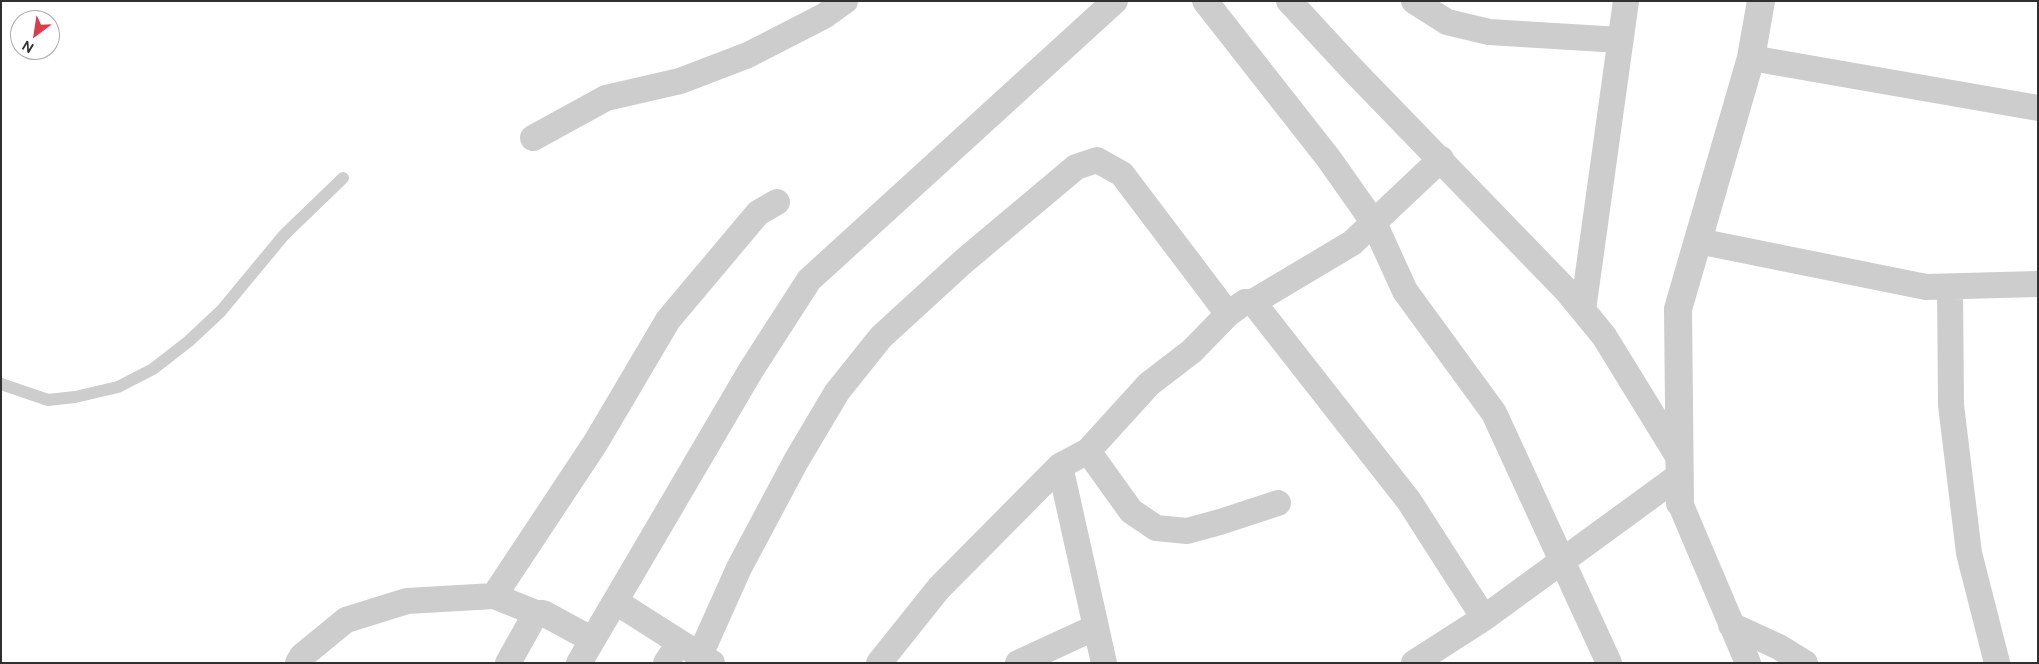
<!DOCTYPE html>
<html>
<head>
<meta charset="utf-8">
<style>
	body { margin:0 }
	#map { position:relative; width:2039px; height:664px; overflow:hidden; background:#fff; font-family:"DM Sans",sans-serif }
	canvas { display:block }
	.frame { position:absolute; inset:0; border:2px solid #303030; pointer-events:none }
	.north { position:absolute; left:10px; top:10px; width:50px; height:50px; box-sizing:border-box; background:#fff; border:1px solid #acacac; border-radius:50%; rotate:211deg; font-size:14px; font-weight:700; line-height:20px; text-align:center; color:#303030 }
	.north::after { content:''; display:block; margin:auto; width:18px; height:22px; background:#dc3c48; clip-path:polygon(50% 0,100% 100%,50% 72%,0 100%) }
</style>
</head>
<body>
<div id="map">
<canvas width="2039" height="664"></canvas>
<div class="frame"></div>
<div class="north">N</div>
</div>
<script>
const ctx = document.querySelector('canvas').getContext('2d');
ctx.lineJoin = 'round';
function toPath(rows) {
  const path = new Path2D();
  for (const r of rows) {
    path.moveTo(r[0], r[1]);
    for (let i = 2; i < r.length; i += 2) path.lineTo(r[i], r[i + 1]);
  }
  return path;
}
function strokePath(path, color, width, dash) {
  ctx.strokeStyle = color;
  ctx.lineWidth = width;
  ctx.lineCap = dash ? 'butt' : 'round';
  ctx.setLineDash(dash || []);
  ctx.stroke(path);
}
strokePath(toPath([
	[1,384,48,400,75,397,118,387,153,369,189,341,221,311,284,235,343,178]
]), '#cdcdcd', 12);
strokePath(toPath([
	[1205,1,1329,159,1374,223,1405,291,1494,413,1609,663],
	[1289,1,1351,68,1567,291,1604,336,1679,458],
	[1414,1,1447,22,1489,32,1620,40],
	[1751,58,2038,108],
	[533,138,606,98,680,81,748,55,824,16,845,1],
	[1698,241,1926,287,2038,284],
	[1950,287,1951,405,1969,553,1997,663],
	[1253,302,1409,501,1484,618],
	[1583,310,1626,1],
	[1088,451,1131,511,1156,528,1187,531,1220,522,1278,503],
	[1060,466,1104,663],
	[1680,503,1748,663],
	[494,596,596,442,668,320,758,213,777,202],
	[616,602,712,663],
	[1731,625,1779,647,1805,663],
	[700,655,739,568,796,461,837,392,881,337,964,261,1076,167,1097,160,1122,174,1228,314],
	[298,663,302,656,346,620,407,601,494,596,536,613,543,613,591,639],
	[508,663,536,613],
	[579,663,751,370,809,280,1115,1],
	[666,663,679,643],
	[879,663,939,588,1060,466,1088,451,1149,384,1192,351,1228,314,1245,302,1253,302,1352,243,1441,159],
	[1018,663,1096,627],
	[1414,663,1484,618,1680,475]
]), '#cdcdcd', 26);
strokePath(toPath([
	[1680,503,1678,309,1751,58,1761,1]
]), '#cdcdcd', 28);
</script>
</body>
</html>
